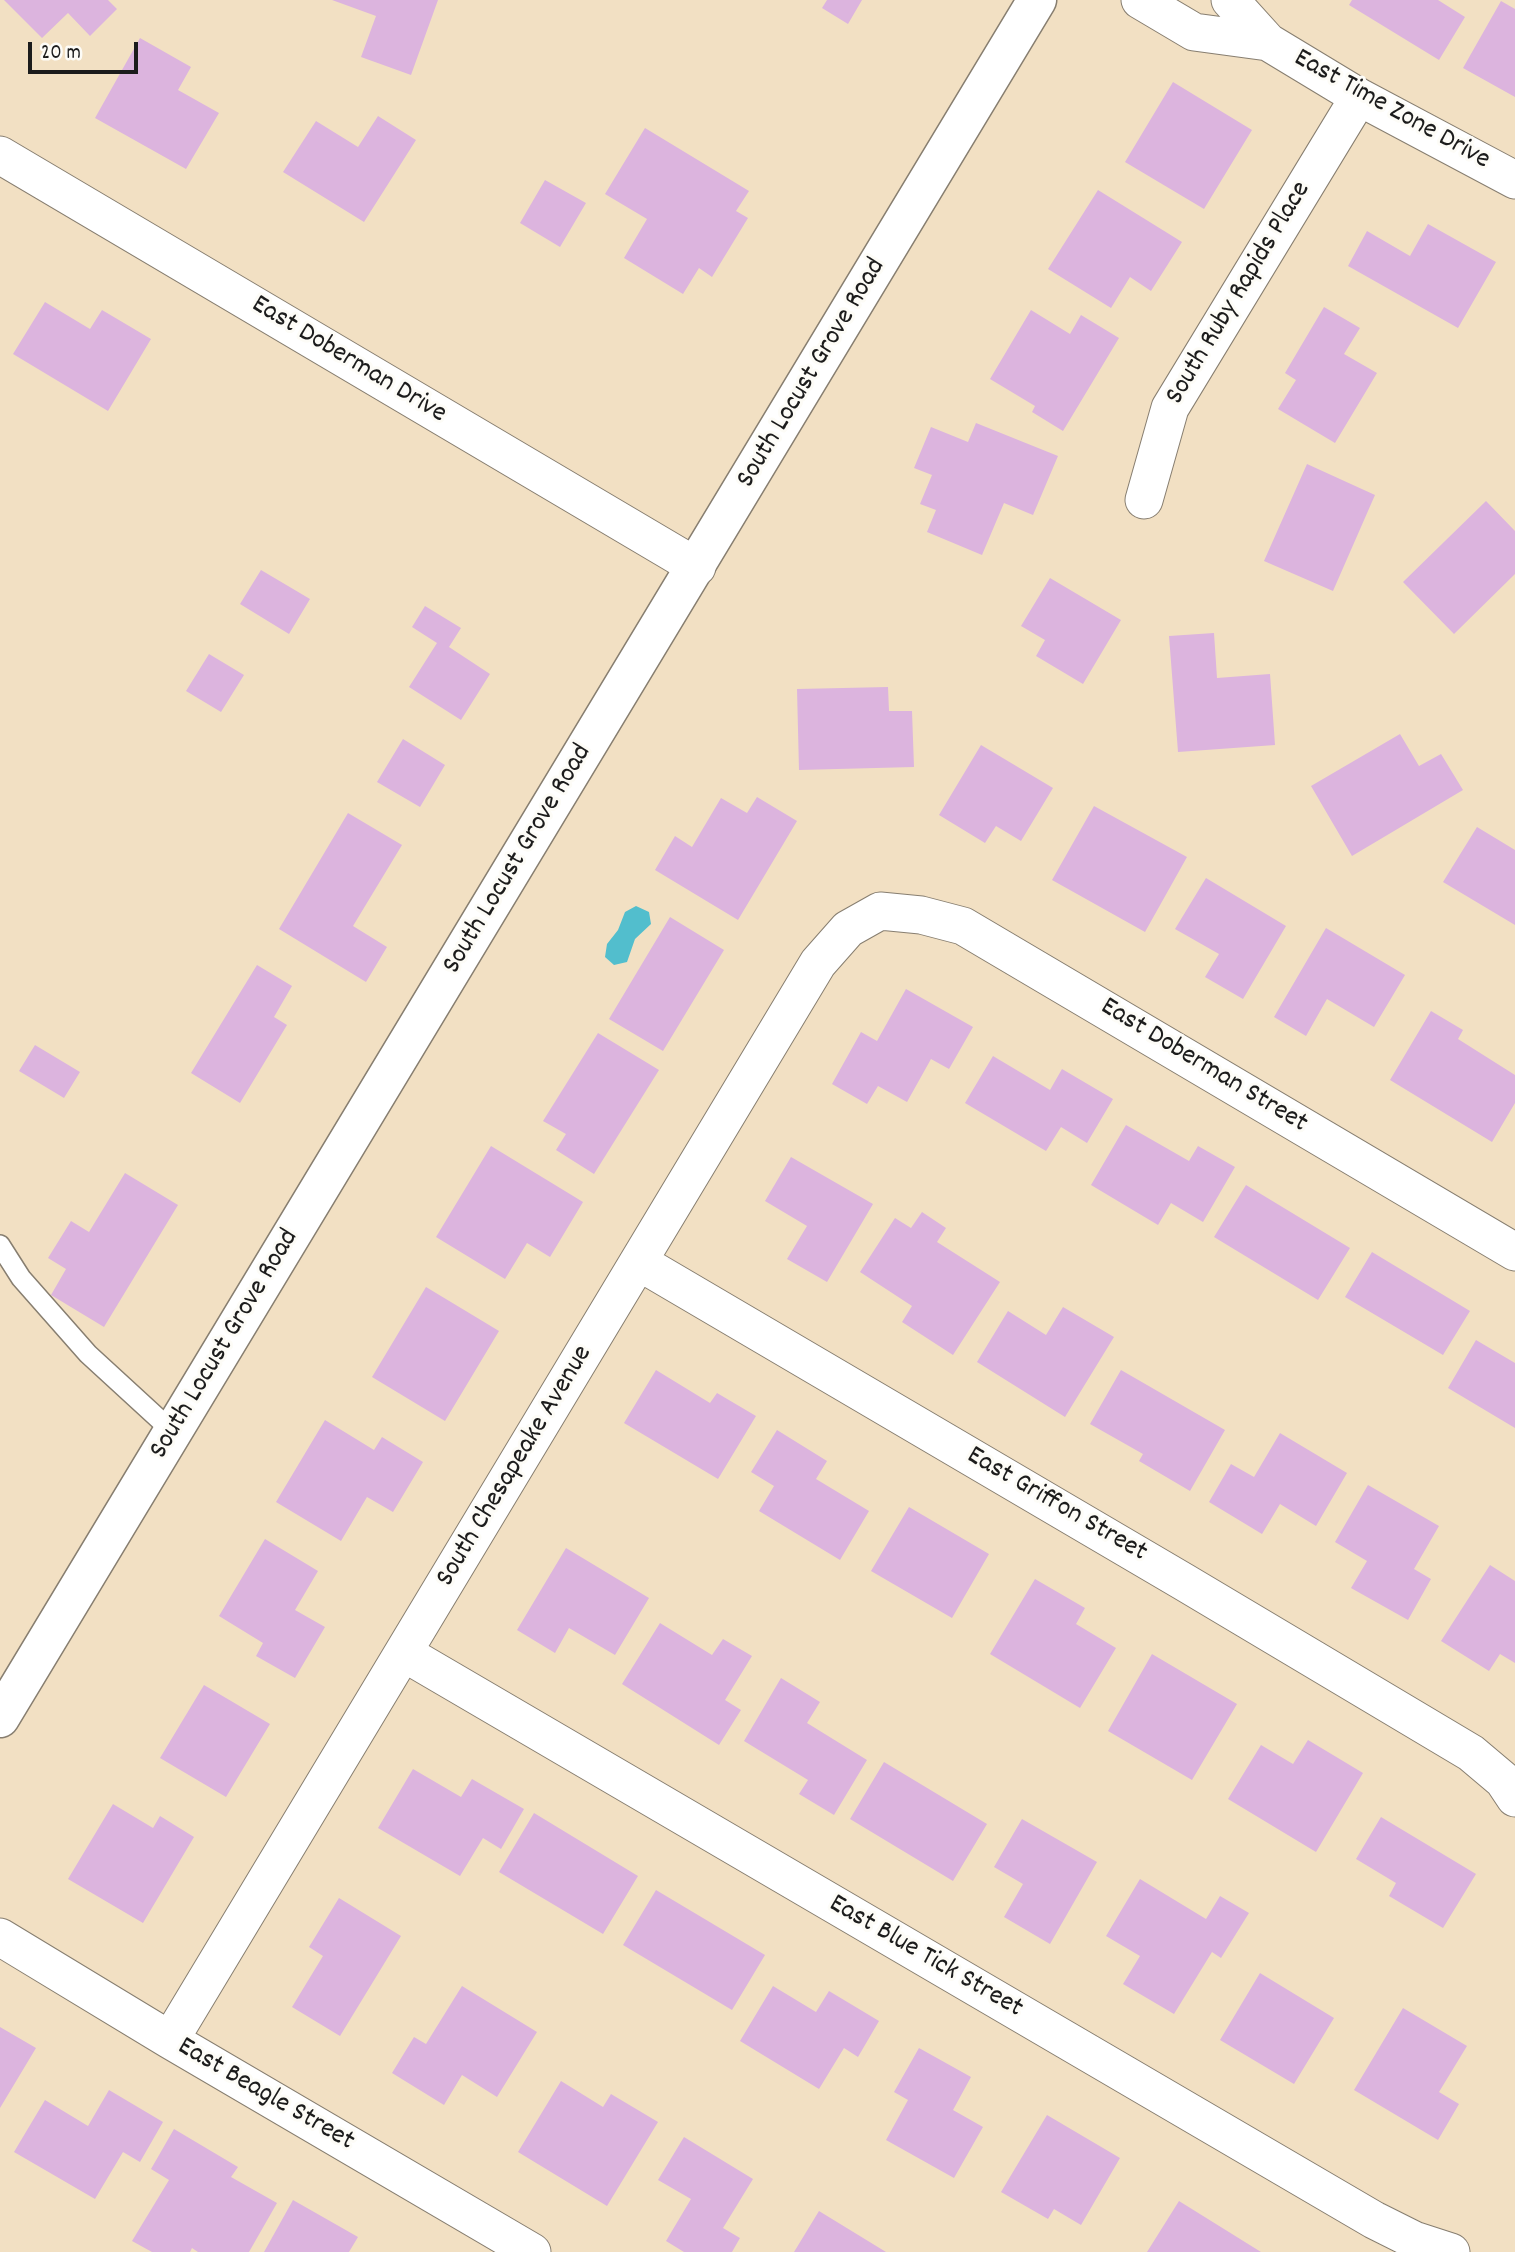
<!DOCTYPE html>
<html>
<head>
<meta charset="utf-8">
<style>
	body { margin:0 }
	#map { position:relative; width:1515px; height:2252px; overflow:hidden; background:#f2e0c3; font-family:Dekko,sans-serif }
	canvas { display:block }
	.scale { position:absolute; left:28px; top:42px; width:110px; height:32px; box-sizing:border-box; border:4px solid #1c1c1c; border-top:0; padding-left:9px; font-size:21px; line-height:24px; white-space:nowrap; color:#1c1c1c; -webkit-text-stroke:5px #fdfcf7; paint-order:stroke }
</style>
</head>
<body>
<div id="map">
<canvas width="1515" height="2252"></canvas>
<div class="scale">20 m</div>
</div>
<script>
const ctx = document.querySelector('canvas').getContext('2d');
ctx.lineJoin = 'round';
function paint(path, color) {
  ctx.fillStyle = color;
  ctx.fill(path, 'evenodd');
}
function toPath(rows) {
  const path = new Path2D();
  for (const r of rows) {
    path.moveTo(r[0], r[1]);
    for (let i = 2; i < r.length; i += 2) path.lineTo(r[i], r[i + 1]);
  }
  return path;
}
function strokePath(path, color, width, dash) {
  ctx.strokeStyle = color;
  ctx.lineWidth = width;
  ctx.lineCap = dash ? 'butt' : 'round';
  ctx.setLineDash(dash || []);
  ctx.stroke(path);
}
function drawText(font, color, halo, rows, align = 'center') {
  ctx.font = font + ' Dekko,sans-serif';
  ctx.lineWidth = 6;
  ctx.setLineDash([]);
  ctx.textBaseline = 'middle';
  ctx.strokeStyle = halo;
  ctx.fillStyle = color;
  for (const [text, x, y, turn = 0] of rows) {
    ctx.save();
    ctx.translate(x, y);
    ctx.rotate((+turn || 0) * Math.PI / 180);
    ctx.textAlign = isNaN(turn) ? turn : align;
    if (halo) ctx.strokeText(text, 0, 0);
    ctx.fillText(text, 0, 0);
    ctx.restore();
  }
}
paint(toPath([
	[636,906,649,912,651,924,635,939,627,962,614,965,605,957,607,944,618,930,625,912]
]), '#52becd');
paint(toPath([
	[4,0,108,0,117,9,90,36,68,13,42,38],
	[332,0,438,0,411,75,361,57,376,16],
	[827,0,862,0,848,24,822,8],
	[1352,0,1438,0,1465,17,1439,60,1349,5],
	[1501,1,1515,9,1515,97,1463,68],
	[140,38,191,67,178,90,219,113,186,169,95,118],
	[1173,82,1252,130,1204,209,1125,162],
	[378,116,416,140,364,222,283,172,316,121,358,147],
	[645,128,749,191,736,211,748,218,712,277,699,268,683,294,624,258,647,219,605,194],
	[545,180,586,203,560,247,520,223],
	[1098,190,1182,242,1151,291,1130,277,1111,308,1048,269],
	[1428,224,1496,262,1458,328,1348,266,1367,231,1410,256],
	[45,302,90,329,102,310,151,339,108,411,13,354],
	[1324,307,1360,328,1344,354,1377,373,1335,443,1278,409,1296,380,1285,373],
	[1031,310,1070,334,1081,315,1119,338,1063,431,1032,412,1035,406,990,379],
	[976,423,1058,456,1033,515,1004,503,982,555,927,532,936,510,920,504,932,475,914,468,931,427,968,442],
	[1307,464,1375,495,1333,591,1264,561],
	[1486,501,1515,531,1515,574,1454,634,1403,582],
	[261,570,310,599,289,634,240,604],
	[1050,578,1121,620,1083,684,1036,656,1045,640,1021,626],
	[425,606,461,628,449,647,490,674,461,720,409,687,437,643,412,627],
	[1214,633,1217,678,1270,674,1275,745,1178,752,1169,636],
	[209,654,244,675,221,712,186,691],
	[888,687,889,711,912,711,914,767,799,770,797,689],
	[1400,734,1419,766,1441,754,1463,790,1352,856,1311,786],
	[403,739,445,765,420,807,377,782],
	[981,745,1053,788,1021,841,996,826,985,843,939,815],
	[757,797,797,821,738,920,655,870,675,836,692,847,721,798,747,813],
	[1094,806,1187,857,1145,932,1052,880],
	[348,813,402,845,353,926,387,947,366,982,279,929],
	[1477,827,1515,850,1515,925,1443,882],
	[1206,878,1286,926,1243,999,1205,977,1219,954,1175,929],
	[670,917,724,950,663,1051,609,1019],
	[1326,928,1405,975,1374,1027,1327,999,1306,1036,1274,1017],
	[257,965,292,986,274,1017,287,1025,240,1103,191,1073],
	[906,989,973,1027,949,1069,931,1059,907,1102,878,1086,867,1104,832,1084,861,1032,877,1041],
	[1431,1011,1463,1030,1458,1039,1515,1075,1515,1103,1492,1142,1390,1080],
	[598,1033,659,1070,594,1174,556,1150,566,1134,543,1121],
	[35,1045,80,1072,64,1098,19,1071],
	[993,1056,1050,1090,1062,1069,1113,1099,1087,1143,1061,1127,1046,1151,965,1103],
	[1126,1125,1189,1161,1198,1146,1235,1167,1203,1222,1171,1203,1158,1225,1091,1185],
	[491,1146,583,1202,550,1257,527,1243,505,1279,436,1237],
	[791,1157,873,1204,827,1282,787,1259,807,1226,765,1201],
	[125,1173,178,1205,104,1327,51,1295,66,1269,48,1258,71,1221,89,1232],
	[1246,1185,1350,1248,1318,1300,1214,1237],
	[922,1212,946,1228,937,1242,1000,1282,953,1355,902,1322,912,1306,860,1272,895,1218,911,1228],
	[1372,1252,1470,1311,1443,1355,1345,1297],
	[426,1287,499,1331,445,1421,372,1377],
	[1063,1307,1114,1337,1065,1417,977,1362,1008,1311,1046,1335],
	[1476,1340,1515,1363,1515,1428,1448,1388],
	[656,1370,710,1403,717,1393,756,1416,718,1479,624,1423],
	[1121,1370,1225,1430,1190,1491,1139,1461,1143,1454,1090,1424],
	[325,1420,374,1450,382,1437,423,1462,393,1512,367,1497,341,1541,276,1502],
	[777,1430,827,1461,816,1479,869,1511,840,1560,759,1511,774,1486,751,1472],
	[1280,1433,1347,1473,1316,1526,1280,1504,1262,1534,1209,1502,1231,1464,1254,1477],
	[1368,1485,1439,1526,1414,1569,1431,1579,1408,1620,1351,1588,1367,1561,1335,1542],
	[909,1507,989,1554,952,1618,871,1571],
	[265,1539,318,1571,295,1610,325,1627,295,1678,256,1656,263,1643,219,1616],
	[566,1548,649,1598,615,1655,569,1628,555,1653,517,1630],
	[1490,1565,1515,1581,1515,1663,1500,1654,1489,1671,1441,1641],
	[1035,1579,1085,1608,1076,1624,1116,1648,1080,1708,990,1654],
	[660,1623,712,1655,723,1639,752,1656,725,1700,741,1710,719,1745,622,1684],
	[1152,1654,1237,1704,1192,1780,1108,1731],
	[781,1678,820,1702,807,1723,867,1760,834,1815,799,1794,808,1780,744,1741],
	[204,1685,270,1724,226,1797,160,1758],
	[1308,1740,1363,1773,1316,1852,1228,1799,1261,1745,1293,1764],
	[884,1762,987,1824,953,1881,850,1819],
	[413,1769,461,1797,472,1779,524,1809,501,1849,483,1838,460,1876,378,1828],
	[113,1804,153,1828,160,1816,194,1837,143,1923,68,1879],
	[534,1813,638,1876,603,1934,499,1872],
	[1381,1817,1476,1874,1443,1928,1389,1896,1396,1883,1356,1859],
	[1022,1819,1097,1862,1050,1944,1004,1917,1023,1884,994,1867],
	[1140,1879,1206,1919,1220,1896,1249,1913,1221,1958,1212,1952,1174,2014,1123,1984,1140,1956,1106,1936],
	[656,1890,765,1955,732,2010,623,1945],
	[339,1898,401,1936,340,2036,292,2007,323,1956,309,1947],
	[1260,1973,1334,2018,1294,2084,1220,2040],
	[462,1986,537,2032,497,2097,462,2075,444,2105,392,2073,414,2037,426,2044],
	[773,1986,816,2012,829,1991,879,2021,858,2057,844,2048,819,2089,740,2041],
	[1403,2008,1467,2046,1439,2092,1459,2104,1438,2140,1354,2090],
	[0,2027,36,2048,0,2108],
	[919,2048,971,2077,953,2110,983,2127,954,2178,886,2140,908,2100,894,2092],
	[561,2081,603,2107,611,2094,658,2122,607,2206,518,2152],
	[109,2090,163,2122,140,2162,123,2152,95,2199,14,2152,45,2100,88,2126],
	[1047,2115,1120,2158,1081,2225,1054,2209,1048,2219,1001,2192],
	[174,2129,238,2167,231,2177,277,2203,249,2252,198,2252,192,2248,190,2252,152,2252,132,2241,169,2180,151,2169],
	[684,2137,753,2179,723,2228,740,2238,732,2252,684,2252,666,2241,691,2199,658,2180],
	[293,2200,358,2237,349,2252,264,2252],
	[1179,2201,1261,2252,1147,2252],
	[819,2211,886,2252,794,2252]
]), '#dcb4de');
const service = toPath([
	[0,1245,21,1278,88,1354,173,1432]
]);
const minor = toPath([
	[1140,0,1194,32,1268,42,1230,0],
	[1268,42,1359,97,1515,180],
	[0,155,697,567],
	[1144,500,1170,408,1359,97],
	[639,1262,1184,1582,1471,1753,1503,1780,1515,1798],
	[404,1653,1374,2220,1414,2240,1451,2252],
	[0,1937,170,2040,532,2252],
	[170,2040,818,963,848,929,880,911,921,915,963,926,1515,1252]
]);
const secondary = toPath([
	[0,1718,1037,0]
]);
strokePath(service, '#877e70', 22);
strokePath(minor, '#877e70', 39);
strokePath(secondary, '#877e70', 41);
strokePath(service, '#fff', 19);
strokePath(minor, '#fff', 37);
strokePath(secondary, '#fff', 38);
drawText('28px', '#1c1c1c', '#fdfcf7', [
	["East Time Zone Drive",1391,111,29],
	["South Ruby Rapids Place",1240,294,-59],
	["East Doberman Drive",348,361,31],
	["South Locust Grove Road",813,374,-59],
	["South Locust Grove Road",519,860,-59],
	["East Doberman Street",1203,1067,31],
	["South Locust Grove Road",226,1345,-59],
	["South Chesapeake Avenue",516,1467,-59],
	["East Griffon Street",1056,1506,30],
	["East Blue Tick Street",925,1958,30],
	["East Beagle Street",265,2096,30]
]);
</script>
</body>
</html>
